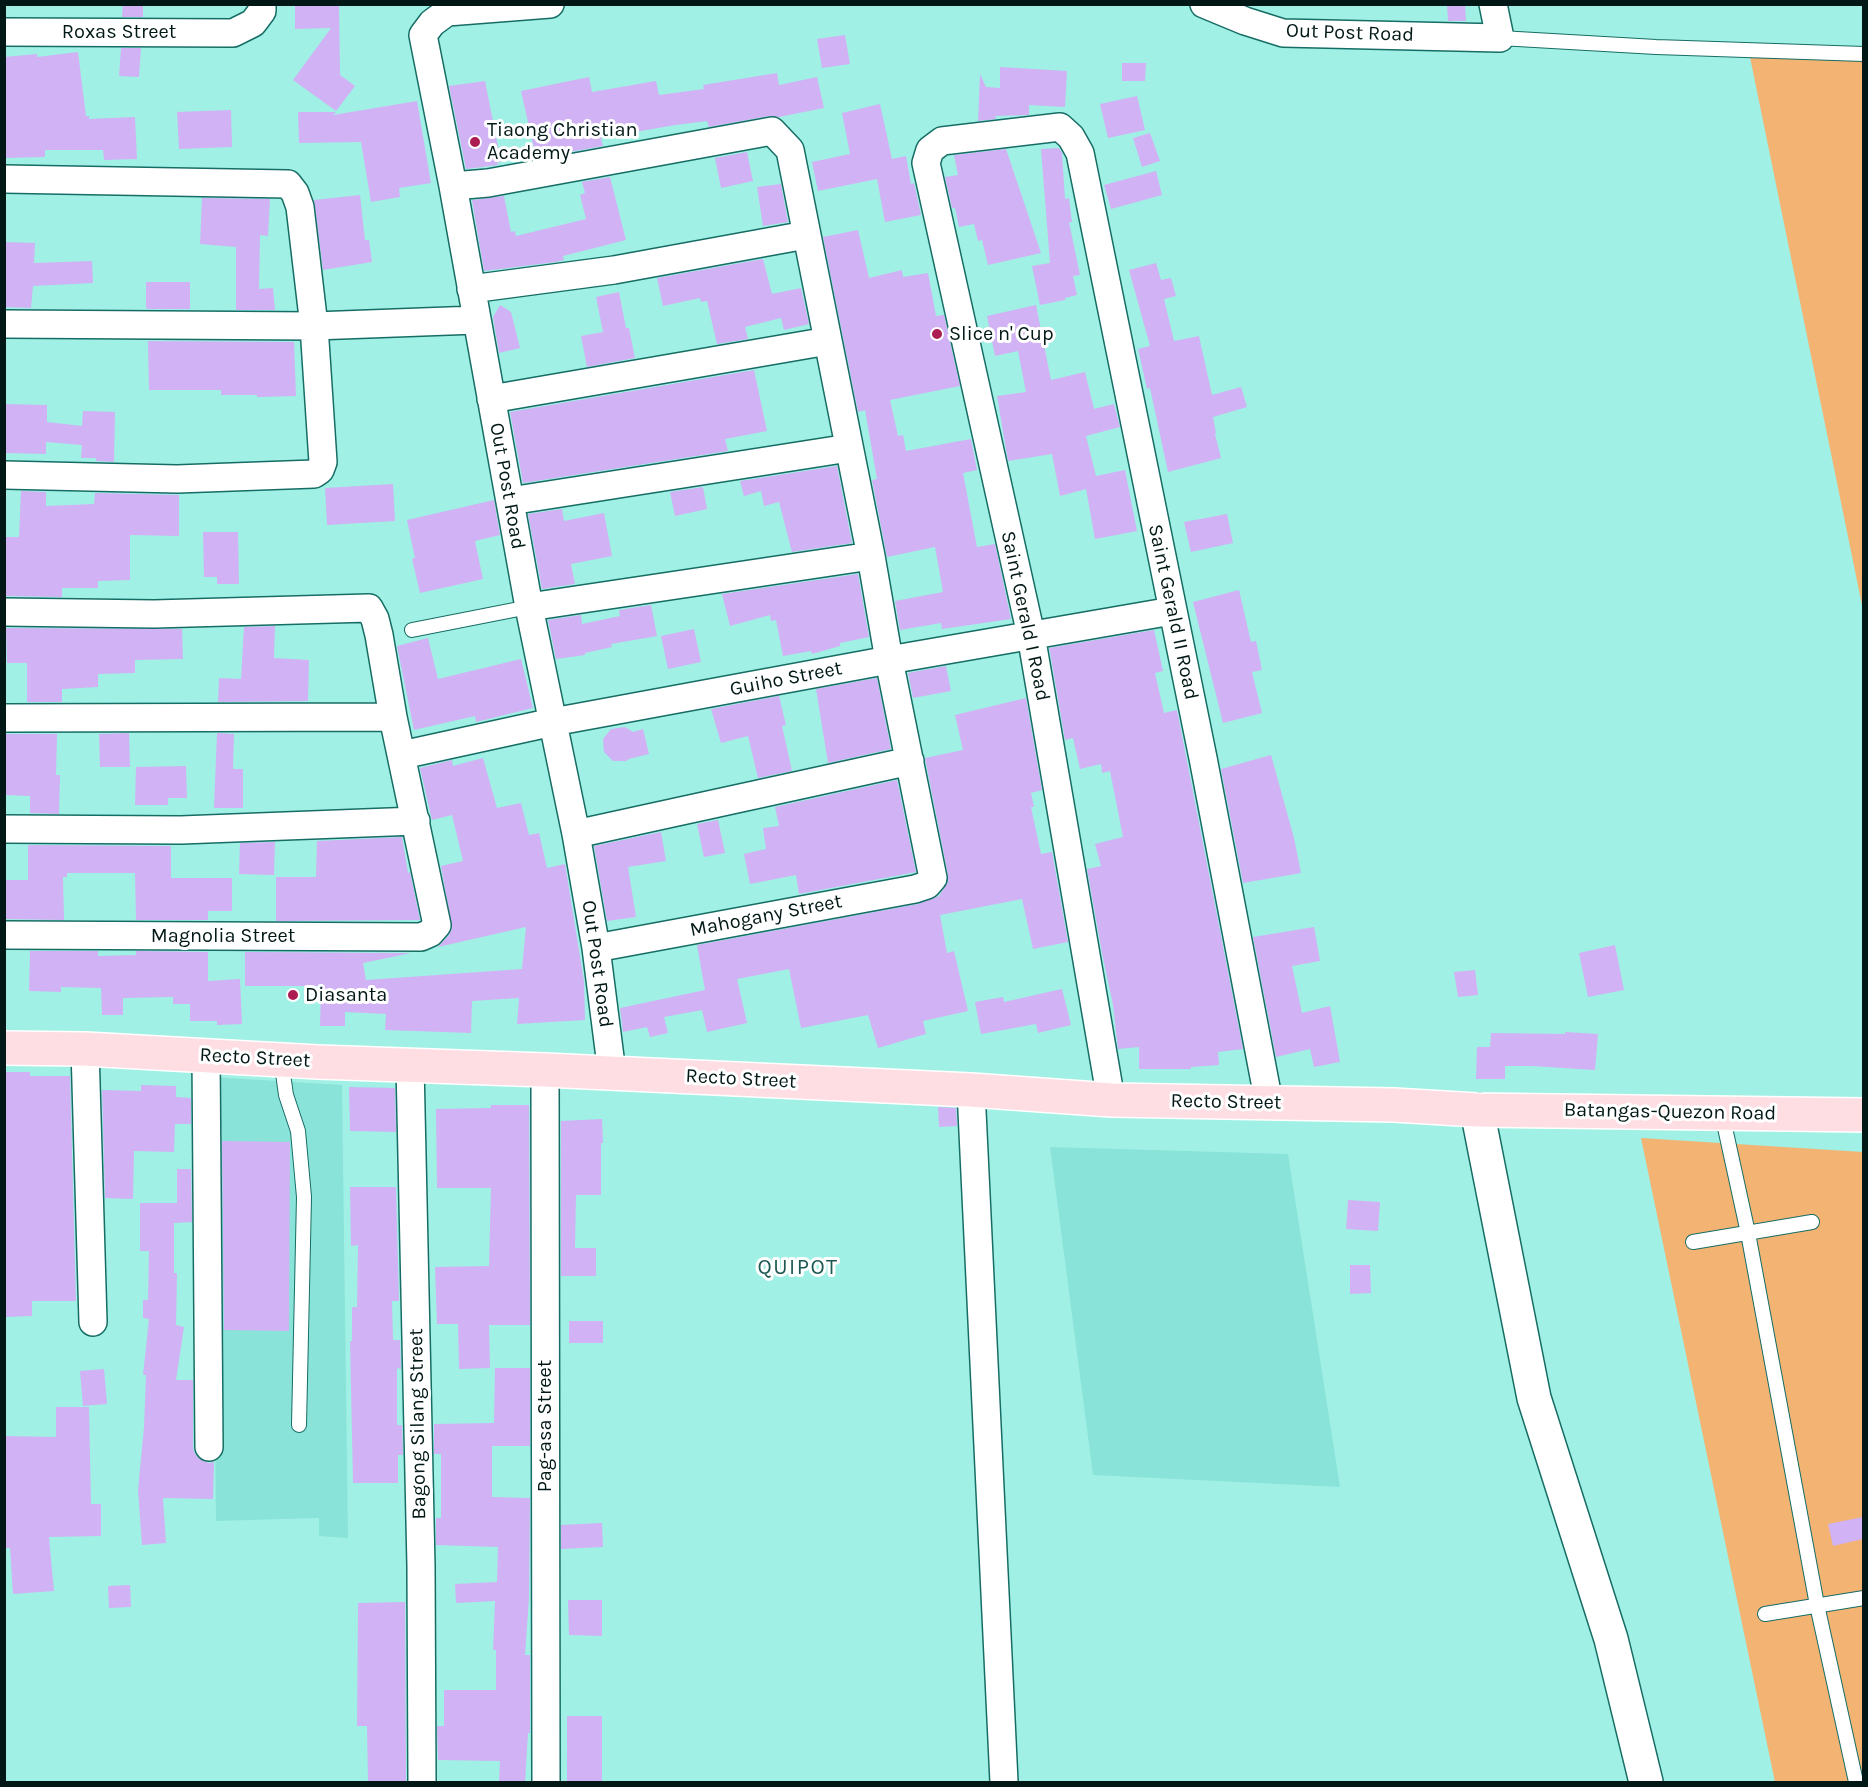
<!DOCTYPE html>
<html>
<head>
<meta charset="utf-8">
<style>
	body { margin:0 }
	#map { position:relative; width:1868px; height:1787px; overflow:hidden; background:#a1f0e5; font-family:Karla,sans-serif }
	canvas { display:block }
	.frame { position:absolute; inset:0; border:6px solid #011816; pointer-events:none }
</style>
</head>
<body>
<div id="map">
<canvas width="1868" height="1787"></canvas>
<div class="frame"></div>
</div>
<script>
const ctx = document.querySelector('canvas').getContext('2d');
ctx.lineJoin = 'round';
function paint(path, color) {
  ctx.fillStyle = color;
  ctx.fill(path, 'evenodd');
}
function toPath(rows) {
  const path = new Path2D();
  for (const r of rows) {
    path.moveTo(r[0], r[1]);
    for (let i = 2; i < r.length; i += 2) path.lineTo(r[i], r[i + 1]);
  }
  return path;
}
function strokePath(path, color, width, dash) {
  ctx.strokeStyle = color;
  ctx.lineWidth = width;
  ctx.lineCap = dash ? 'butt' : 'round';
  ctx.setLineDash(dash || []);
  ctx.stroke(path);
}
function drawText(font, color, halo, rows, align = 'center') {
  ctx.font = font + ' Karla,sans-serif';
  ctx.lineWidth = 6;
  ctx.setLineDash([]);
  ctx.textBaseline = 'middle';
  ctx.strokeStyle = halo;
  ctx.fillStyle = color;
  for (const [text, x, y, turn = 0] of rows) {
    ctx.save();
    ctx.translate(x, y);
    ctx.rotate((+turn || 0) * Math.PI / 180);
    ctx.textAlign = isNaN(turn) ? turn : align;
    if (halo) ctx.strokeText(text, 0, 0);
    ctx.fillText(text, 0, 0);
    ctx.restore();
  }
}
paint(toPath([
	[212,1077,342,1085,348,1538,319,1536,319,1518,216,1521],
	[1050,1147,1288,1154,1340,1487,1093,1475]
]), '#8ae3d8');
paint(toPath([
	[1863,51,1863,610,1750,57],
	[1641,1138,1863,1152,1863,1782,1775,1782]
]), '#f3b372');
paint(toPath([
	[123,4,143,4,143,17,122,17],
	[295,4,339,4,340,75,355,86,336,111,293,80,331,28,295,29],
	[1447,4,1465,4,1466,21,1448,21],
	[845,35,850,64,822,68,817,39],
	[121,48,141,48,139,77,119,76],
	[78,52,86,116,89,116,89,119,135,117,137,159,104,160,103,150,45,150,45,157,4,158,4,57,37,54,37,57],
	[1122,63,1146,63,1145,81,1122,81],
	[1000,67,1067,71,1065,107,1029,105,1029,115,995,116,996,119,978,121,980,74,986,87,1000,88],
	[777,73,779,85,817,77,824,108,779,117,769,116,709,127,707,121,675,125,601,138,603,146,536,158,521,91,589,77,592,92,656,81,659,95,704,89,703,85],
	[485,81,501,162,497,163,498,165,466,169,449,86],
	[1137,96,1145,130,1108,138,1100,104],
	[417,101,431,183,399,188,400,197,371,202,361,142,299,143,298,112,336,112,333,115],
	[880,104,892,159,906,156,911,184,914,183,921,215,885,222,877,179,818,191,812,162,850,154,842,113],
	[231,110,232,147,179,149,177,112],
	[1150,133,1160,161,1142,167,1133,138],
	[1059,148,1062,153,1065,199,1069,198,1072,222,1069,222,1080,275,1073,276,1077,295,1065,298,1065,300,1040,305,1032,266,1050,263,1041,149],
	[1006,149,1041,253,988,265,982,240,978,241,974,224,959,227,955,208,952,208,945,177,958,175,954,155],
	[747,152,753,181,721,188,715,158],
	[1156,171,1162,195,1111,209,1104,185],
	[610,177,626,240,563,256,564,260,556,262,484,271,472,200,504,196,511,232,515,231,516,236,586,219,580,195,585,193,582,182],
	[781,184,788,222,763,226,757,187],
	[360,195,365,240,369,240,372,262,323,270,314,200],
	[202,198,270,199,268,236,260,235,259,289,273,288,275,310,236,310,236,247,200,244],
	[858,230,869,278,902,270,903,277,928,273,936,316,944,315,960,386,890,400,898,436,903,435,906,451,971,439,977,470,963,473,977,547,995,544,1011,619,942,629,941,623,900,630,895,601,943,592,935,547,887,557,872,480,877,479,865,410,858,412,823,237],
	[4,242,35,243,34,263,92,261,93,283,33,286,31,308,4,307],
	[763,259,772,294,801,288,809,324,784,330,781,318,745,327,748,339,717,344,707,301,701,302,700,298,663,306,657,278],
	[1156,263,1161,280,1171,278,1176,296,1164,299,1174,341,1199,336,1212,395,1241,387,1247,407,1213,417,1216,433,1215,434,1221,458,1168,472,1150,388,1147,389,1138,349,1150,346,1129,270],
	[146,282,190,282,190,309,147,309,146,307],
	[619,292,626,328,629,328,635,358,587,367,581,336,603,332,596,297],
	[500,305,511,312,520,348,499,353,493,317],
	[1036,305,1051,380,1085,372,1094,409,1114,404,1120,427,1086,436,1096,476,1125,470,1137,531,1095,539,1086,489,1060,496,1052,454,1008,461,997,396,1026,392,1018,351,995,356,987,316],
	[148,341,294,342,296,396,257,397,257,395,221,395,221,390,149,390],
	[754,370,767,431,725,439,728,451,523,483,510,412],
	[4,404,47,405,47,422,82,426,83,411,115,412,114,462,96,461,96,458,81,458,82,445,46,442,46,454,4,453],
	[837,466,852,543,792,552,779,502,764,506,761,491,744,496,740,481],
	[393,484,395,521,327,525,325,488],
	[703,487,707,509,675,516,670,492],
	[21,491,46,492,46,506,94,504,95,493,179,495,179,536,130,535,130,580,98,581,98,588,62,588,62,597,5,596,4,537,19,537],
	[494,500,500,535,475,541,483,579,420,593,412,559,415,558,407,520],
	[562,509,564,521,604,513,612,556,571,564,575,584,542,589,528,514],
	[1227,514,1233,543,1191,552,1184,522],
	[203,532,238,532,239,584,217,584,217,577,204,577],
	[858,574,869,637,840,643,840,646,812,654,811,651,783,656,776,620,771,621,770,615,730,626,722,594],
	[1239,590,1251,642,1256,641,1262,670,1252,672,1262,713,1223,723,1193,602],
	[651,605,657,636,611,644,612,647,585,653,585,655,556,659,548,620,581,615,582,624,620,616,619,610],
	[275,626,274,658,309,660,308,701,218,702,219,678,241,679,244,627],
	[6,628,182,629,183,659,135,660,135,673,98,674,98,687,62,689,62,702,27,702,27,663,7,663],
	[694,629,701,662,668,669,661,636],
	[1154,630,1163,671,1155,673,1164,713,1177,710,1243,1049,1218,1052,1219,1065,1191,1067,1191,1069,1139,1069,1139,1047,1118,1049,1113,1005,1102,953,1087,869,1101,866,1095,844,1123,837,1110,771,1102,773,1101,764,1080,769,1073,738,1065,740,1050,652,1049,648],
	[428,638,438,679,521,659,533,708,476,722,475,716,414,730,397,646],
	[946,666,951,691,913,698,908,673],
	[877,678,891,749,828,763,816,689],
	[779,696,786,725,782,726,792,771,758,778,748,736,721,743,711,709],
	[1026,698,1042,790,1031,793,1034,807,1031,807,1041,854,1052,852,1068,942,1033,949,1022,899,940,915,947,953,954,951,968,1011,923,1021,926,1034,878,1048,868,1015,801,1028,789,969,737,979,747,1023,707,1032,702,1010,664,1017,668,1033,650,1037,647,1027,623,1032,620,1008,705,990,697,945,918,904,939,896,948,882,948,875,925,758,963,750,955,715],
	[625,727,633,732,643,729,649,754,629,759,626,761,613,761,604,752,603,739,611,729],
	[129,733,130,767,100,767,99,734],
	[217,733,234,734,233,769,243,769,243,808,214,808],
	[4,734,57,734,56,775,60,775,59,814,30,813,30,796,4,795],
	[1271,755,1294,838,1301,873,1243,883,1221,769],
	[483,758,497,808,521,803,529,835,539,833,547,868,565,864,584,981,585,1020,517,1024,519,998,472,1001,471,1033,385,1030,386,1014,345,1012,345,1026,320,1026,321,986,245,986,245,952,411,953,363,963,366,980,522,969,526,927,438,947,449,935,452,928,441,866,463,861,452,815,432,820,420,768,452,760,453,766],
	[186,766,187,798,168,798,168,805,135,805,136,767],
	[897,780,916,872,799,894,796,875,750,884,744,854,766,849,763,828,779,826,775,807],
	[718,820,725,853,704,857,697,824],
	[661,832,666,861,628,867,636,917,607,921,594,846],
	[402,837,408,873,410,872,420,920,276,921,276,877,316,877,317,841],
	[275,842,274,875,239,874,240,843],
	[28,845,171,846,171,878,232,878,232,911,208,911,208,920,136,920,135,873,67,873,67,877,63,877,64,920,4,919,4,880,28,880],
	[1314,927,1320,961,1292,966,1302,1013,1330,1006,1340,1062,1314,1067,1310,1049,1276,1057,1253,937],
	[1615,945,1624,990,1588,997,1579,953],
	[30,951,98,951,98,956,136,955,136,951,208,952,208,981,240,979,242,1024,217,1025,217,1021,190,1021,190,1004,173,1004,173,997,123,998,123,1015,102,1015,101,988,61,987,61,992,29,991],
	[1475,970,1478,995,1458,997,1454,972],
	[1062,989,1071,1025,1038,1033,1036,1024,981,1034,975,1002,1003,997,1004,1002],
	[1565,1032,1598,1034,1595,1070,1532,1066,1505,1066,1505,1079,1476,1079,1477,1047,1490,1047,1491,1033,1565,1034],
	[4,1072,30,1072,30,1076,70,1076,76,1301,32,1301,32,1316,4,1317],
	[141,1085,176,1086,176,1097,191,1098,191,1124,175,1124,174,1152,134,1151,133,1199,105,1198,102,1090,141,1091],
	[349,1087,395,1088,396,1132,350,1131],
	[491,1105,529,1105,530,1325,489,1325,490,1368,459,1369,458,1324,437,1324,435,1267,489,1266,491,1188,437,1188,436,1109,491,1108],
	[938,1107,956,1108,957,1126,939,1127],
	[602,1119,603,1143,601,1143,601,1195,576,1195,575,1248,596,1248,596,1276,561,1276,561,1121],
	[222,1141,290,1142,289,1331,224,1330],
	[177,1169,191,1169,192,1222,174,1223,174,1273,177,1273,176,1325,184,1327,176,1380,193,1380,193,1448,195,1454,201,1460,209,1463,214,1462,213,1499,163,1498,166,1543,142,1545,138,1490,144,1427,146,1375,143,1375,149,1319,143,1318,143,1300,148,1300,149,1251,140,1251,140,1203,177,1203],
	[350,1187,396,1187,399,1301,392,1301,393,1340,400,1340,401,1369,397,1368,397,1425,402,1425,403,1455,398,1455,398,1483,353,1483,350,1341,352,1341,352,1307,357,1307,358,1245,351,1246],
	[1348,1200,1380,1202,1378,1231,1346,1229],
	[1350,1265,1370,1265,1371,1293,1350,1294],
	[569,1321,603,1321,603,1343,569,1343],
	[495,1368,530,1368,530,1446,492,1446,492,1497,530,1498,529,1598,525,1655,530,1655,530,1733,528,1733,525,1782,499,1782,500,1761,438,1760,437,1726,444,1726,444,1690,496,1690,496,1650,493,1650,495,1601,456,1603,455,1584,497,1582,498,1547,436,1545,436,1518,441,1518,441,1454,434,1454,434,1424,494,1423],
	[104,1369,107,1404,83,1406,80,1371],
	[56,1407,89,1407,91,1504,101,1504,101,1536,49,1537,54,1591,13,1594,10,1548,4,1548,4,1436,56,1437],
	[1863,1517,1863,1539,1833,1546,1828,1524],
	[602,1523,603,1547,561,1549,561,1525],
	[130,1585,131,1607,109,1608,108,1586],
	[568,1600,602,1600,602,1636,569,1635],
	[405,1602,406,1782,368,1782,367,1726,357,1726,358,1603],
	[567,1716,602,1716,602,1782,567,1782]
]), '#d1b2f4');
const lane = toPath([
	[1500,38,1656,47,1864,54],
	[412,630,529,607],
	[281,1059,286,1095,298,1131,304,1197,299,1425],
	[1722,1114,1748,1233,1817,1605,1856,1782],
	[1693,1242,1812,1222],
	[1765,1614,1864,1598]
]);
const street = toPath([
	[550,4,447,12,432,23,423,35,453,186,529,607,576,834,596,948,612,1073],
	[1204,4,1245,21,1283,33,1500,38,1493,4],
	[4,32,233,33,253,23,262,11,262,4],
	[4,179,288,184,295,193,300,207,314,326,323,462,320,470,314,474,177,479,4,475],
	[453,186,488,183,772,131,790,150,871,556,889,660,933,878,927,885,915,889,596,948],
	[471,289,614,270,806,235],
	[4,324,314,326,476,320],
	[491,399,828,341],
	[510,501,849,448],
	[529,607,871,556],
	[4,612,154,614,369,608,375,619,379,635,393,717,437,925,430,933,421,937,4,935],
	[4,718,393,717],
	[402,755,553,722,889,660,1172,611],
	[4,829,181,830,416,821],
	[576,834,910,761],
	[85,1049,93,1322],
	[206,1055,209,1447],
	[410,1065,421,1566,422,1782],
	[545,1070,546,1782],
	[971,1090,1004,1782],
	[1111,1100,1031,635,926,163,930,150,942,141,1060,127,1071,137,1080,153,1203,758,1269,1103]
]);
const secondary = toPath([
	[1477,1110,1534,1398,1611,1639,1646,1782]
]);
const primary = toPath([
	[4,1048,85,1049,318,1062,545,1070,971,1090,1111,1100,1394,1105,1477,1110,1864,1115]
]);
strokePath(lane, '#166d65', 16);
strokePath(street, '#166d65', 30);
strokePath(secondary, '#166d65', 36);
strokePath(primary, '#fff', 36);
strokePath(lane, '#fff', 14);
strokePath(street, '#fff', 27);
strokePath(secondary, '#fff', 33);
strokePath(primary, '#fedde3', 33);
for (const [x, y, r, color] of [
	[475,142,6,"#ac1b51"],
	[937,334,6,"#ac1b51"],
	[293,995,6,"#ac1b51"]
]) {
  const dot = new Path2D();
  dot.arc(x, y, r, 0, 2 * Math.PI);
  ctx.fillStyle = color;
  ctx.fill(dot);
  strokePath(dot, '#fff', 2);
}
drawText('20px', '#011816', '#fff', [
	["Roxas Street",119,32],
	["Out Post Road",1350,33,2],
	["Out Post Road",507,486,80],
	["Saint Gerald II Road",1173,612,78],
	["Saint Gerald I Road",1025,616,78],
	["Guiho Street",786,679,-11],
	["Mahogany Street",766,916,-11],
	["Magnolia Street",223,936],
	["Out Post Road",597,964,82],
	["Recto Street",255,1058,3],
	["Recto Street",741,1079,3],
	["Recto Street",1226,1102,1],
	["Batangas-Quezon Road",1670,1112,1],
	["Bagong Silang Street",418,1424,-91],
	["Pag-asa Street",545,1426,-90]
]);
drawText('20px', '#011816', '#fff', [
	["Tiaong Christian",487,130],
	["Academy",487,153],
	["Slice n' Cup",949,334],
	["Diasanta",305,995]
], 'left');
ctx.letterSpacing = '1.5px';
drawText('22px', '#1c5953', '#fff', [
	["QUIPOT",798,1268]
]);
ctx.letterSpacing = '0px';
</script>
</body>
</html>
